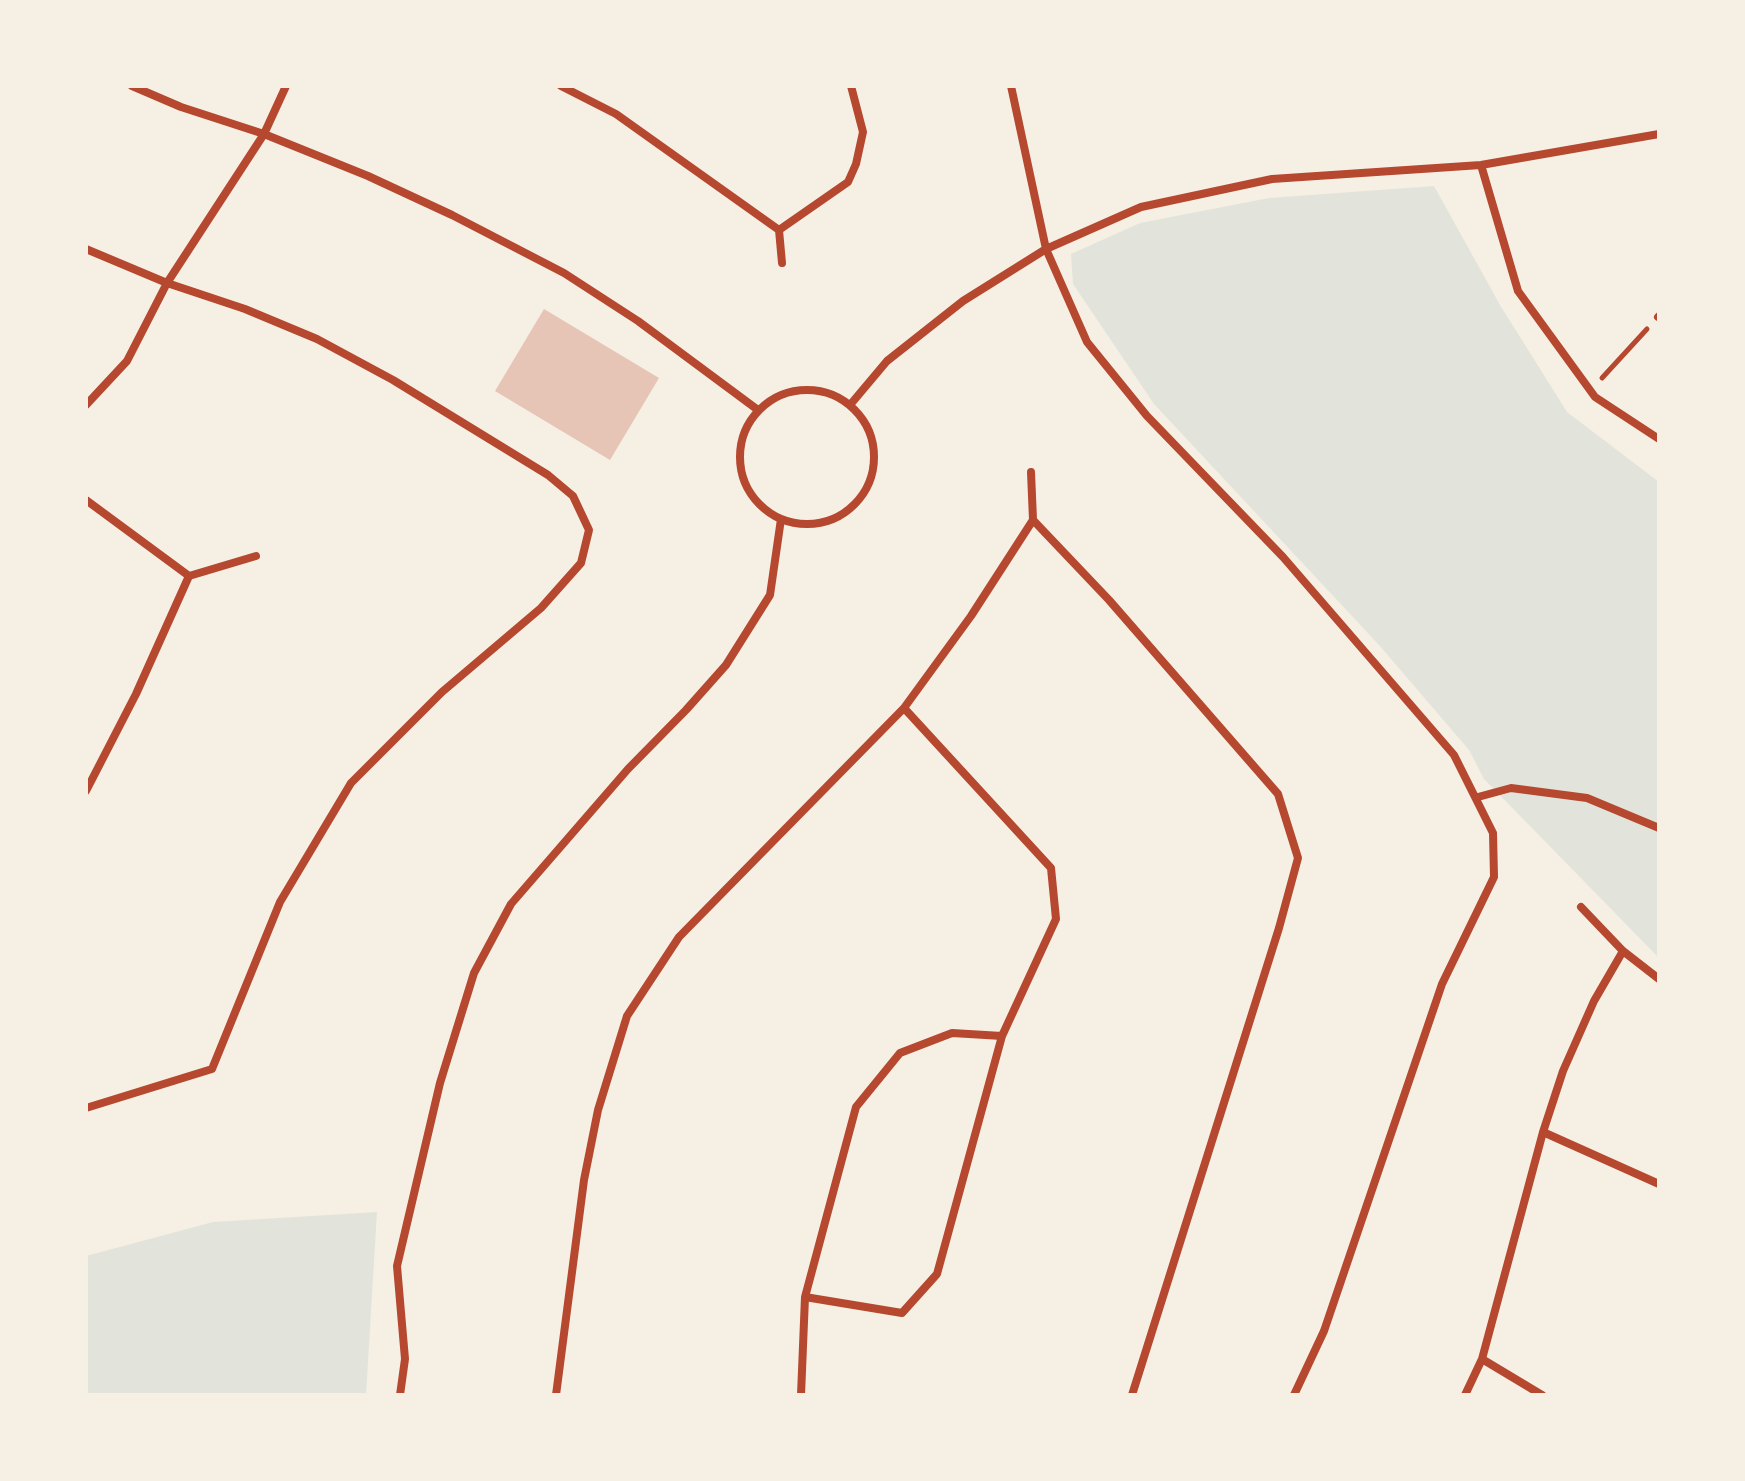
<!DOCTYPE html>
<html>
<head>
<meta charset="utf-8">
<style>
	body { margin:0 }
	#map { position:relative; width:1745px; height:1481px; overflow:hidden; background:#f6efe4; font-family:"Playfair Display",serif }
	canvas { display:block }
	.frame { position:absolute; inset:0; border:88px solid #f6efe4; pointer-events:none }
</style>
</head>
<body>
<div id="map">
<canvas width="1745" height="1481"></canvas>
<div class="frame"></div>
</div>
<script>
const ctx = document.querySelector('canvas').getContext('2d');
ctx.lineJoin = 'round';
function paint(path, color) {
  ctx.fillStyle = color;
  ctx.fill(path, 'evenodd');
}
function toPath(rows) {
  const path = new Path2D();
  for (const r of rows) {
    if (r.length === 3) {
      path.moveTo(r[0] + r[2], r[1]);
      path.arc(r[0], r[1], r[2], 0, 2 * Math.PI);
      continue;
    }
    path.moveTo(r[0], r[1]);
    for (let i = 2; i < r.length; i += 2) path.lineTo(r[i], r[i + 1]);
  }
  return path;
}
function strokePath(path, color, width, dash) {
  ctx.strokeStyle = color;
  ctx.lineWidth = width;
  ctx.lineCap = dash ? 'butt' : 'round';
  ctx.setLineDash(dash || []);
  ctx.stroke(path);
}
paint(toPath([
	[1434,186,1500,305,1567,412,1659,482,1659,958,1484,779,1469,750,1379,645,1154,404,1073,284,1071,254,1140,223,1269,198],
	[377,1212,366,1395,86,1395,86,1256,213,1222]
]), '#e2e4dc');
paint(toPath([
	[544,309,659,378,610,460,495,391]
]), '#e6c5b7');
strokePath(toPath([
	[1602,378,1647,329]
]), '#b5482f', 5);
strokePath(toPath([
	[132,86,181,107,264,134,368,176,452,215,564,273,638,321,758,410],
	[561,86,616,114,779,230],
	[1011,86,1046,249,1087,342,1147,416,1283,557,1454,755,1493,833,1494,877,1442,984,1324,1331,1294,1395],
	[1481,165,1518,291,1595,397,1659,439],
	[779,230,848,182,856,164,863,132,851,86],
	[779,230,782,263],
	[86,249,167,283,245,309,317,339,393,380,548,475,573,496,589,530,581,563,541,608,442,692,351,783,280,902,212,1069,86,1108],
	[1658,317,1659,316],
	[807,457,67],
	[86,405,127,361,167,283,264,134,286,86],
	[850,405,887,361,963,301,1046,249,1141,207,1272,179,1481,165,1659,134],
	[86,500,189,576,136,694,86,791],
	[1033,520,1109,600,1278,794,1298,858,1279,928,1132,1395],
	[189,576,256,556],
	[1478,797,1511,788,1587,798,1659,828],
	[1581,907,1623,951,1659,979],
	[1543,1132,1659,1184],
	[805,1297,902,1313,937,1274,1002,1036,1056,919,1051,868,904,708],
	[1482,1359,1542,1395],
	[400,1395,405,1359,397,1266,440,1083,474,973,511,904,628,769,686,710,726,665,770,595,781,519],
	[556,1395,584,1180,598,1110,627,1016,679,937,904,708,971,616,1033,520,1031,472],
	[801,1395,805,1297,856,1107,900,1053,952,1033,1002,1036],
	[1465,1395,1482,1359,1543,1132,1563,1071,1594,1001,1623,951]
]), '#b5482f', 8);
</script>
</body>
</html>
